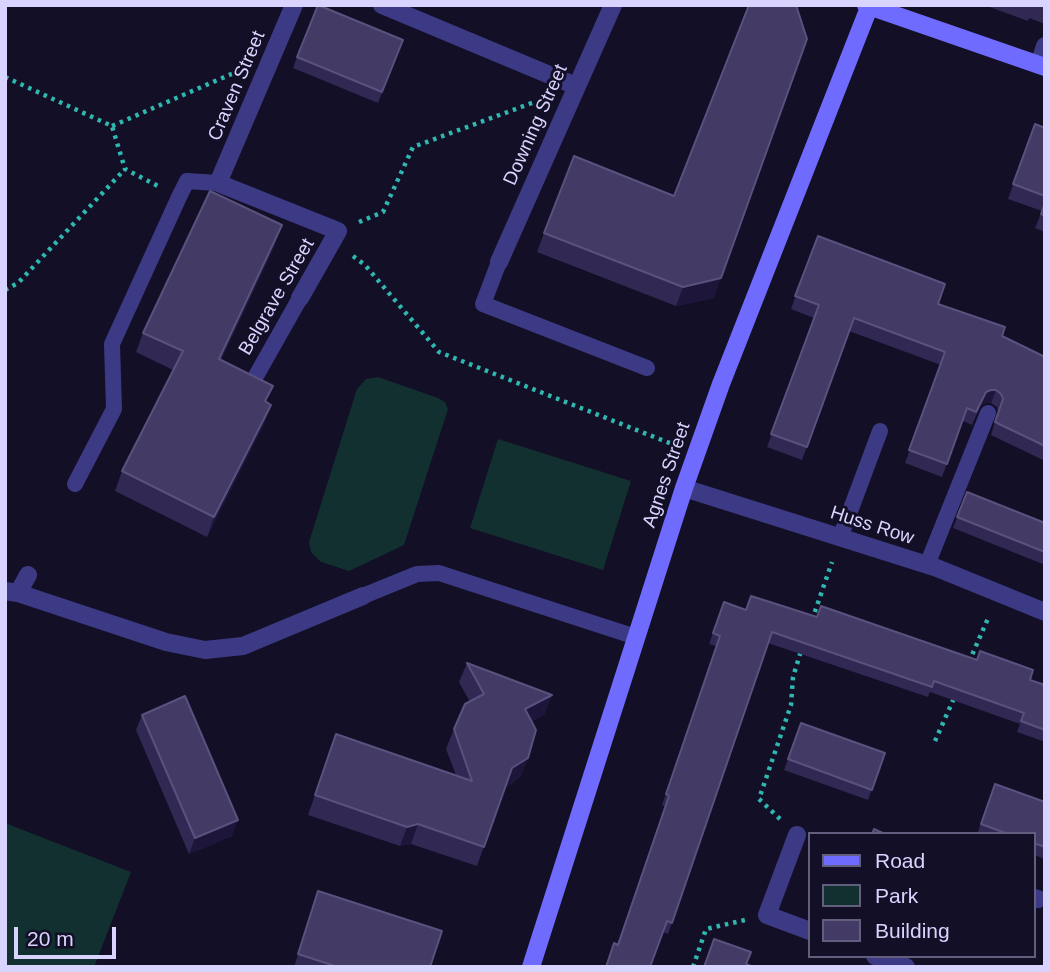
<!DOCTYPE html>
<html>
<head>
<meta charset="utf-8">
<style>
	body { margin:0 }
	#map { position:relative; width:1050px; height:972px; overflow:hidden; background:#130f26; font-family:Helvetica,sans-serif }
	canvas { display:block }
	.frame { position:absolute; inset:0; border:7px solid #d9d4ff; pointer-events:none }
	.legend { position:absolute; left:808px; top:832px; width:228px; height:126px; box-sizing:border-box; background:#130f26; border:2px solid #625e7d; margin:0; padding:9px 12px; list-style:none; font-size:21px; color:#d9d4ff }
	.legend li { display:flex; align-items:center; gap:14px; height:35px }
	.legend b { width:35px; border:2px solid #625e7d }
	.scale { position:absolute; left:14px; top:927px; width:102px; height:32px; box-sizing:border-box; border:4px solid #d9d4ff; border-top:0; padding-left:9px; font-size:21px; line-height:24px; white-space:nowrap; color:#d9d4ff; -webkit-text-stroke:5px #130f26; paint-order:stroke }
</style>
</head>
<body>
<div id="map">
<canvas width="1050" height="972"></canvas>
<div class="frame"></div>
<ul class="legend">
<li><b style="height:9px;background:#6f6bff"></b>Road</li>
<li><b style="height:19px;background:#12302f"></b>Park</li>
<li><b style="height:19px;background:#433a66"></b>Building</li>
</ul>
<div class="scale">20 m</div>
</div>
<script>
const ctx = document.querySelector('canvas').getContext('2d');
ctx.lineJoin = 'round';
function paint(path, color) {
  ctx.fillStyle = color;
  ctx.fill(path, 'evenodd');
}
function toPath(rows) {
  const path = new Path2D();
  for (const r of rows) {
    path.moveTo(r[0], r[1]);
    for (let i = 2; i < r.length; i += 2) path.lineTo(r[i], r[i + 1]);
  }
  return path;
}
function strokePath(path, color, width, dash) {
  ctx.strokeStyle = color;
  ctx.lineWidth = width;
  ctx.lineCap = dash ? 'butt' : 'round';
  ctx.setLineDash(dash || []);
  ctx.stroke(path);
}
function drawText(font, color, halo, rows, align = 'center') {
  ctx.font = font + ' Helvetica,sans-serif';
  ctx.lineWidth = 6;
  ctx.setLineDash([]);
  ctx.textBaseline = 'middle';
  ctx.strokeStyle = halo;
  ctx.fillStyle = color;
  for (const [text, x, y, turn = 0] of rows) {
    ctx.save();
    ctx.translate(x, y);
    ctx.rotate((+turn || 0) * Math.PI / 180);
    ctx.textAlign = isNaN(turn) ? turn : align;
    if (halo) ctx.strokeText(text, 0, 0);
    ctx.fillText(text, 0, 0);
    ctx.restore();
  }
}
paint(toPath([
	[378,377,438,398,445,402,448,409,404,545,349,571,321,562,311,552,309,542,357,389,366,379],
	[498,439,631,481,603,570,470,528],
	[5,823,131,872,94,967,5,967]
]), '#12302f');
strokePath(toPath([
	[5,77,112,126,125,169,158,186],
	[112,126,236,72],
	[359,222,383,212,413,147,540,100],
	[353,256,365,265,439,352,672,444],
	[5,290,18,283,125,169],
	[812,620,832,562],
	[969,662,989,616],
	[935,741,955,696],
	[780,819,759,799,791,705,793,677,801,651],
	[693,967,706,929,745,920]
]), '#2fb8b0', 4.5, [3.5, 5]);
strokePath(toPath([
	[499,262,483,304,647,368],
	[252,383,300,298],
	[75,484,114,409,112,344,179,197,187,181,218,183],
	[840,538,880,431],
	[927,565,988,413],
	[363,596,417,574,439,573,636,637]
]), '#3d3a85', 16);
strokePath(toPath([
	[5,591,18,593,166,642,205,650,243,646,363,596],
	[18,593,28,575]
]), '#3d3a85', 18);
strokePath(toPath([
	[294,5,218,183,338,231,300,298],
	[382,5,576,86],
	[1039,65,1045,46],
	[499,262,613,5],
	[684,488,937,568,1045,612],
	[797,835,767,915,810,931],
	[1034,898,1038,899],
	[875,956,906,967]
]), '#3d3a85', 18);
strokePath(toPath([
	[866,5,1045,67],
	[531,967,684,488,721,384,870,5]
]), '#6f6bff', 18);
paint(toPath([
	[984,5,1045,5,1045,24,1029,18,1028,21],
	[403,40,378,103,293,68,297,57],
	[1035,124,1045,128,1045,232,1035,228,1042,211,1008,199],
	[674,196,714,298,676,306,537,252,544,233],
	[818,236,938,304,1045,357,1045,461,991,435,998,412,997,407,991,403,986,403,981,405,972,425,963,421,942,477,905,463,941,365,849,331,802,460,767,447,814,318,791,309],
	[275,245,221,360,267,402,271,405,264,424,207,537,115,491,122,471,173,370,136,352,143,333],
	[967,492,1045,523,1045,565,953,528],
	[724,602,746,610,817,617,1030,680,1045,685,1045,742,1017,732,1020,724,930,692,928,697,768,643,668,934,663,932,617,945,665,806,662,805,716,646,709,644],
	[467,663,545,714,531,722,528,758,520,777,505,788,477,866,411,844,400,846,308,815,336,734,456,775,446,749,454,729,470,702,459,682],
	[142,715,232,836,189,854,136,730],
	[801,723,885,753,868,800,784,770],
	[995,784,1045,802,1045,859,1034,855,1034,834,977,834],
	[318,891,430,967,294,967]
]), '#312854');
paint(toPath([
	[282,225,275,245,212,378,219,359],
	[721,278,714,298,676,306,683,287],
	[991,390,996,390,991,403,986,403,981,405,972,425,986,392],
	[271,405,264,424,207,537,214,517],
	[552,695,545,714,518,729,525,709],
	[528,758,520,777,505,788,512,768],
	[238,820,232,836,189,854,195,838],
	[418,824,411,844,400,846,407,827]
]), '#1d163a');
const building = toPath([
	[318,5,403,40,382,92,297,57,318,5],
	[749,5,796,5,807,39,721,278,683,287,544,233,574,156,674,196,749,5],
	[1035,124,1045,128,1045,196,1013,184,1035,124],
	[210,191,282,225,219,359,273,386,265,401,271,405,214,517,122,471,183,351,143,333,210,191],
	[1045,203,1045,216,1041,214,1045,203],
	[818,236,945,284,938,304,1005,327,1002,336,1045,357,1045,446,995,422,1003,399,1001,394,996,390,991,390,986,392,976,412,967,408,947,464,909,450,945,352,854,318,807,447,771,434,819,305,795,296,818,236],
	[967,492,1045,523,1045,552,957,517,967,492],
	[751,596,817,617,821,606,977,660,980,651,1033,670,1030,680,1045,685,1045,730,1021,721,1024,713,934,681,932,687,772,632,672,923,667,921,650,967,606,967,614,943,618,945,669,796,666,794,720,636,713,633,724,602,746,610,751,596],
	[467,663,552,695,525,709,536,730,528,758,512,768,484,847,418,824,407,827,315,795,336,734,472,781,454,729,465,704,484,694,467,663],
	[185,696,238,820,195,838,142,715,185,696],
	[801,723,885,753,872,790,788,759,801,723],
	[995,784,1045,802,1045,847,1034,843,1034,834,1008,834,981,824,995,784],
	[874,829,885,834,872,834,874,829],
	[318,891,442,931,430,967,338,967,298,954,318,891],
	[714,939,751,952,746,964,753,967,704,967,714,939]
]);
paint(building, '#433a66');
strokePath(building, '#5a527e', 2);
drawText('19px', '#d9d4ff', '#130f26', [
	["Craven Street",237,86,-67],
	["Downing Street",536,125,-66],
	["Belgrave Street",277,297,-60],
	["Agnes Street",667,475,-71],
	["Huss Row",872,526,18]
]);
</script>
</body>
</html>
